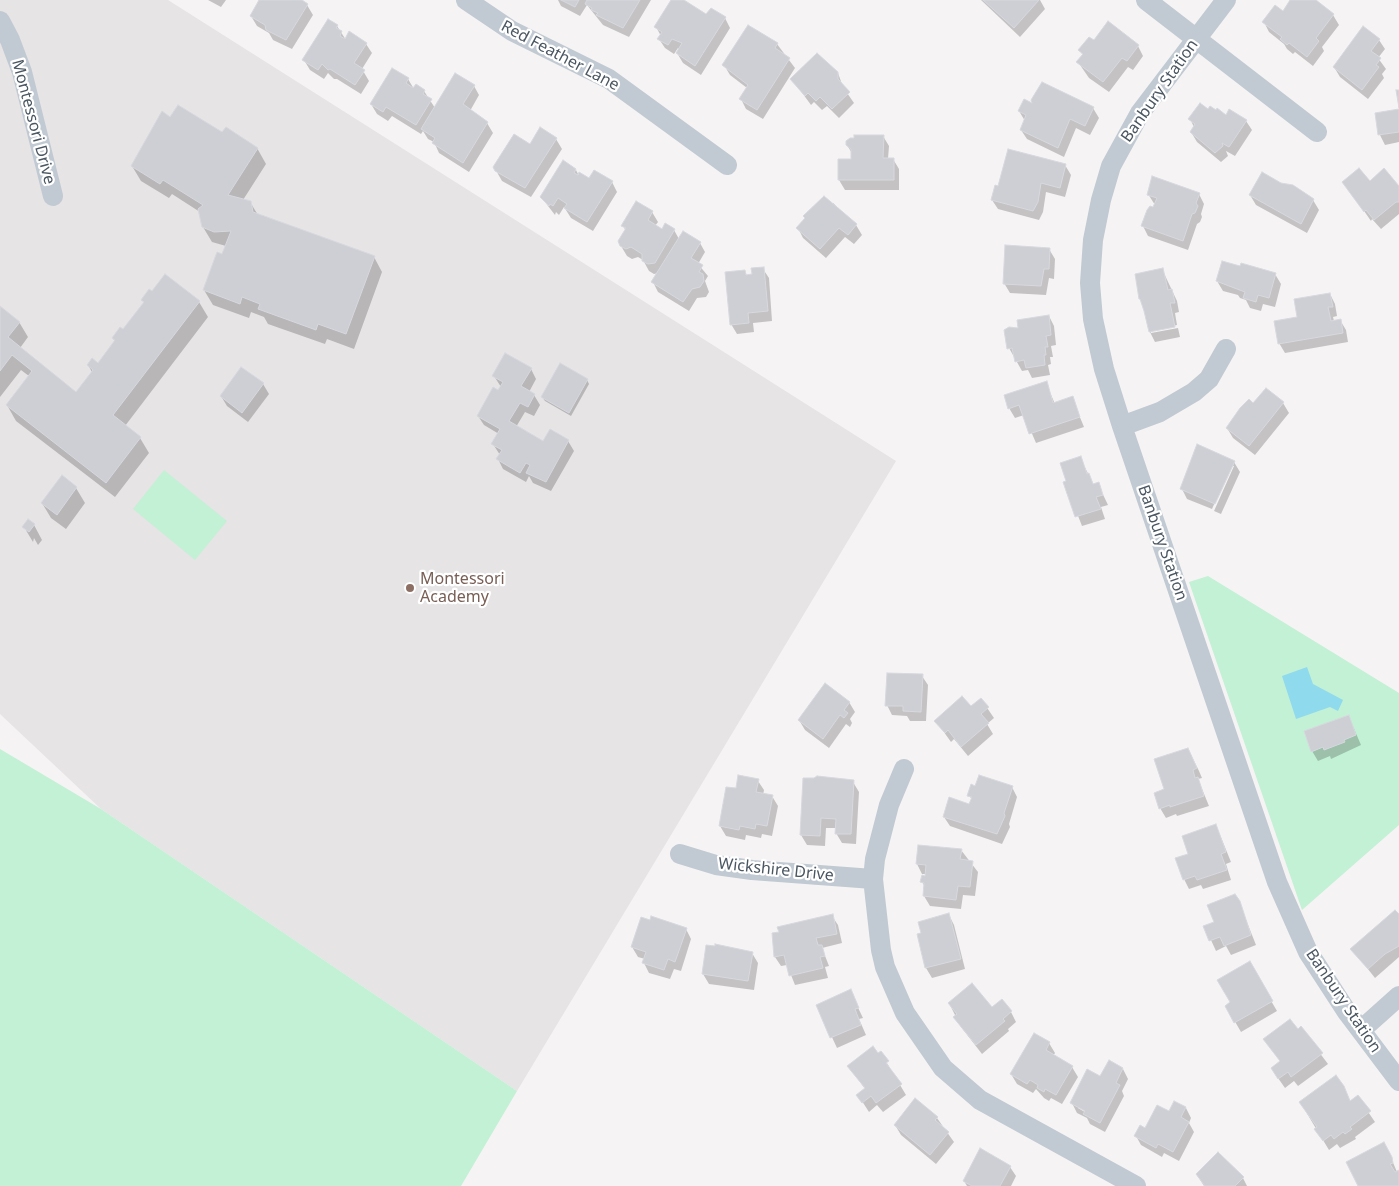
<!DOCTYPE html>
<html>
<head>
<meta charset="utf-8">
<style>
	body { margin:0 }
	canvas { display:block; background:#f5f3f3 }
</style>
</head>
<body>
<canvas width="1399" height="1186"></canvas>
<script>
const ctx = document.querySelector('canvas').getContext('2d');
ctx.lineJoin = 'round';
function paint(path, color) {
  ctx.fillStyle = color;
  ctx.fill(path, 'evenodd');
}
function toPath(rows) {
  const path = new Path2D();
  for (const r of rows) {
    path.moveTo(r[0], r[1]);
    for (let i = 2; i < r.length; i += 2) path.lineTo(r[i], r[i + 1]);
  }
  return path;
}
function strokePath(path, color, width, dash) {
  ctx.strokeStyle = color;
  ctx.lineWidth = width;
  ctx.lineCap = dash ? 'butt' : 'round';
  ctx.setLineDash(dash || []);
  ctx.stroke(path);
}
function drawText(font, color, halo, rows, align = 'center') {
  ctx.font = font + ' "Noto Sans",sans-serif';
  ctx.lineWidth = 4.5;
  ctx.setLineDash([]);
  ctx.textBaseline = 'middle';
  ctx.strokeStyle = halo;
  ctx.fillStyle = color;
  for (const [text, x, y, turn = 0] of rows) {
    ctx.save();
    ctx.translate(x, y);
    ctx.rotate((+turn || 0) * Math.PI / 180);
    ctx.textAlign = isNaN(turn) ? turn : align;
    if (halo) ctx.strokeText(text, 0, 0);
    ctx.fillText(text, 0, 0);
    ctx.restore();
  }
}
paint(toPath([
	[0,0,168,0,896,461,517,1091,101,809,0,714]
]), '#e6e4e5');
paint(toPath([
	[164,470,227,521,195,560,133,509],
	[1208,576,1399,693,1399,825,1302,910,1189,582],
	[0,749,101,809,517,1091,461,1186,0,1186]
]), '#c3f1d5');
paint(toPath([
	[1307,667,1313,684,1343,700,1338,711,1330,707,1296,719,1282,676]
]), '#90daee');
paint(toPath([
	[208,0,226,0,221,7],
	[261,0,300,0,307,5,313,15,292,49,273,40,269,33,257,26,251,16],
	[558,0,651,0,629,37,603,25,587,5,580,16,561,6],
	[673,0,681,0,707,16,725,18,730,28,701,75,683,63,677,53,680,49,678,48,674,54,665,48,659,39,661,36,656,27],
	[981,0,1040,0,1045,9,1020,37],
	[1291,0,1314,0,1333,15,1339,25,1322,47,1324,51,1313,66,1295,52,1293,54,1287,49,1284,44,1269,32,1264,22,1284,13],
	[337,26,346,40,366,44,372,53,362,69,369,81,361,94,337,79,334,79,328,73,324,79,310,70,304,60],
	[1379,40,1385,49,1378,58,1386,69,1382,74,1384,78,1368,99,1340,77,1334,67],
	[1094,42,1138,46,1143,56,1133,70,1128,67,1109,92,1089,78,1078,62,1083,56,1080,50],
	[777,44,795,68,763,119,746,109,741,99,747,88,730,75,724,65],
	[838,73,843,87,854,103,839,118,827,106,822,110,814,102,811,105,792,79],
	[408,79,414,89,424,91,435,108,474,86,479,95,470,111,487,123,493,133,469,172,439,153,434,142,428,139,423,131,421,134,392,116,388,121,377,114,371,104],
	[1093,108,1099,118,1090,135,1076,128,1064,157,1027,139,1021,130,1025,121,1019,111],
	[1208,111,1246,121,1252,130,1235,156,1226,151,1228,156,1221,162,1197,142,1191,132,1194,127,1190,119],
	[1399,111,1399,142,1385,145,1380,135,1376,114],
	[171,119,222,134,257,148,266,164,243,200,250,202,258,215,374,257,382,272,354,349,327,339,325,344,268,324,264,317,251,312,249,318,213,305,204,290,226,246,212,242,203,227,200,212,172,194,169,198,141,181,132,166],
	[541,129,556,139,562,149,531,197,502,181,494,167,530,145],
	[883,136,889,146,888,159,893,159,899,169,899,190,845,190,839,180,852,160,853,155,847,145],
	[1065,165,1071,175,1065,197,1046,192,1043,212,1039,220,998,209,992,200,999,188],
	[576,170,579,176,589,180,612,182,617,192,593,231,571,218,564,207,559,215,556,212,555,215,541,197],
	[1344,182,1370,183,1399,189,1399,214,1381,229,1372,219,1371,221],
	[1281,184,1292,187,1313,200,1319,210,1307,233,1256,205,1250,195],
	[1148,194,1199,194,1204,204,1201,214,1202,217,1200,222,1197,224,1188,250,1148,236,1143,226,1155,205],
	[833,203,856,225,862,235,854,244,845,237,826,258,803,238,798,228],
	[652,212,658,222,655,226,662,230,674,230,679,239,700,243,705,252,698,264,708,276,705,281,709,292,706,297,697,298,689,311,658,292,653,282,659,273,654,274,649,271,643,260,638,257,632,259,627,256,621,246,626,231,623,226],
	[1049,249,1055,259,1054,279,1049,278,1046,295,1010,293,1004,283],
	[1241,267,1275,274,1281,284,1275,307,1263,304,1261,311,1250,308,1246,300,1240,298,1238,295,1223,291,1217,281],
	[763,269,769,278,772,321,753,323,754,332,737,334,731,324,745,271,747,276,753,275],
	[1162,269,1177,301,1179,312,1175,313,1177,325,1151,331,1151,333,1178,328,1180,337,1155,342,1150,332,1146,310,1140,299],
	[165,275,199,302,208,317,125,426,140,438,149,453,115,497,16,421,7,405,29,376,21,370,0,397,0,309,19,322,28,337,20,348,76,393,92,372,88,365,98,364,115,342,113,338,123,331,144,303,143,300,152,292],
	[1330,294,1335,304,1337,316,1333,317,1334,321,1340,320,1346,330,1348,342,1285,353,1279,343,1299,318],
	[1049,316,1054,326,1056,345,1051,346,1053,357,1050,357,1051,364,1048,365,1050,375,1032,378,1028,370,1022,371,1009,348,1020,329],
	[531,369,536,379,529,392,534,395,540,405,534,416,525,412,516,427,544,443,550,431,568,441,574,451,551,491,533,483,529,476,526,482,503,469,498,459,500,455,493,444,499,434,484,425,478,416,501,387,494,376],
	[587,380,589,384,571,416,545,401,542,397],
	[1046,383,1055,404,1072,398,1084,427,1036,443,1024,415,1015,418,1009,408],
	[263,384,269,394,248,422,227,406,221,396],
	[1283,403,1289,413,1255,455,1233,438,1227,428,1254,405],
	[1080,458,1094,485,1098,484,1108,505,1101,507,1105,519,1082,526,1065,483],
	[1234,462,1240,472,1221,514,1214,511,1234,466,1231,466,1212,509,1187,499,1182,489],
	[76,488,85,503,66,529,51,518,42,503],
	[34,525,42,540,38,545,34,538,33,542,24,527],
	[922,676,928,685,926,721,910,721,907,716,892,715,887,705],
	[981,699,994,718,987,724,993,734,968,756,954,739,951,742,936,721,971,708],
	[849,702,855,712,850,719,852,723,850,727,846,724,829,748,805,730,799,720],
	[1349,717,1361,745,1331,759,1330,756,1318,761,1312,751],
	[1188,749,1199,771,1202,778,1198,779,1209,806,1177,816,1176,814,1166,818,1160,808,1166,790],
	[804,779,853,782,859,792,856,844,842,843,836,833,836,828,826,828,825,846,807,845,801,835],
	[758,781,764,790,763,795,772,796,778,806,772,836,762,834,761,838,746,835,745,840,726,836,720,826,737,790],
	[976,787,1012,787,1017,797,1009,824,1010,827,1002,844,950,826,944,817,970,806,972,800,969,795],
	[1216,825,1231,862,1226,864,1231,880,1203,889,1201,885,1189,889,1184,879,1189,854],
	[961,850,978,872,975,896,963,895,961,909,930,906,924,896,925,887,922,882,926,874,922,874,917,864],
	[1239,902,1256,945,1231,955,1226,946,1216,951,1205,927,1215,923],
	[949,915,954,925,965,969,932,978,926,968,918,935],
	[832,916,838,925,842,943,822,948,829,966,825,967,828,978,795,985,787,965,781,966,775,957],
	[1399,916,1399,957,1375,978,1352,949],
	[686,929,691,939,681,971,674,969,670,979,649,973,644,963,645,959,638,957,632,947],
	[707,946,752,953,758,963,754,990,709,984,703,974],
	[1249,963,1277,1011,1241,1032,1226,1006,1232,1003],
	[850,991,863,1018,859,1019,866,1035,837,1048,817,1005],
	[949,1003,1011,1012,1016,1022,1008,1029,1009,1031,982,1054,961,1027],
	[1301,1028,1328,1064,1298,1086,1294,1081,1285,1088,1278,1078,1281,1062,1265,1039],
	[1049,1043,1055,1053,1053,1056,1072,1067,1078,1077,1062,1104,1051,1098,1049,1101,1044,1098,1036,1089,1033,1093,1017,1084,1011,1074],
	[881,1053,906,1095,883,1112,877,1105,869,1112,858,1095,865,1089,849,1066],
	[1123,1069,1128,1079,1122,1091,1124,1096,1105,1132,1090,1124,1087,1118,1077,1113,1072,1103,1101,1078],
	[1078,1106,1090,1115,1078,1108],
	[1343,1087,1351,1102,1358,1097,1375,1122,1355,1137,1356,1139,1340,1148,1337,1144,1329,1150,1300,1102],
	[1175,1102,1186,1108,1191,1118,1189,1123,1194,1132,1179,1161,1164,1153,1162,1157,1141,1145,1136,1136,1169,1113],
	[937,1118,954,1142,936,1164,901,1135,895,1125],
	[1389,1153,1397,1172,1399,1171,1399,1186,1358,1186],
	[1010,1167,1016,1176,1011,1186,967,1186,964,1181],
	[1197,1175,1243,1178,1247,1186,1204,1186]
]), '#0003');
const building = toPath([
	[259,0,302,0,308,4,286,40,266,30,265,25,250,16,259,0],
	[561,0,579,0,575,7,561,0],
	[587,0,640,0,623,28,596,15,598,13,591,10,592,8,585,4,587,0],
	[671,0,684,0,706,14,711,8,726,17,695,66,676,53,682,43,672,39,668,45,657,39,662,32,654,27,671,0],
	[983,0,1039,0,1014,28,983,0],
	[1290,0,1316,0,1334,14,1316,38,1319,41,1307,57,1289,43,1287,45,1280,39,1282,37,1262,22,1275,5,1283,11,1290,0],
	[328,19,338,25,336,28,342,31,340,36,345,39,349,31,367,43,354,63,365,70,355,85,330,69,328,70,322,64,318,70,302,60,328,19],
	[1108,21,1139,45,1127,61,1122,58,1103,82,1076,62,1083,54,1078,50,1089,37,1094,40,1108,21],
	[748,25,778,43,775,48,790,58,757,110,739,99,748,85,722,65,748,25],
	[1363,26,1380,39,1371,51,1381,58,1376,65,1379,67,1362,90,1333,67,1363,26],
	[817,53,838,72,838,79,850,92,832,109,820,97,816,101,808,93,805,96,790,79,817,53],
	[392,68,409,78,406,83,413,88,416,84,425,90,423,94,432,99,416,125,386,107,383,112,370,104,392,68],
	[455,73,475,85,463,104,488,122,463,163,432,143,435,138,421,129,455,73],
	[1042,82,1094,107,1085,126,1070,119,1058,148,1020,130,1026,115,1018,111,1024,99,1032,103,1031,100,1042,82],
	[1396,90,1399,90,1399,108,1396,90],
	[1200,103,1208,109,1210,106,1216,110,1217,108,1226,115,1229,109,1247,120,1229,147,1222,143,1223,146,1215,153,1190,132,1195,124,1188,119,1200,103],
	[178,105,222,132,226,127,258,148,228,195,251,201,253,212,375,256,346,334,318,324,316,330,258,309,260,304,242,297,240,304,203,290,217,252,222,254,231,231,214,232,202,227,198,209,203,205,163,180,160,184,131,166,162,111,170,117,178,105],
	[1399,109,1399,132,1378,135,1375,113,1399,109],
	[540,127,557,138,525,188,495,171,493,167,514,134,530,144,540,127],
	[854,135,884,135,883,158,894,158,894,180,838,180,838,159,851,159,851,149,846,145,846,141,850,138,854,138,854,135],
	[1008,149,1066,164,1060,188,1041,183,1038,202,1033,211,991,200,995,185,998,186,1008,149],
	[563,160,576,169,574,173,578,175,579,172,589,178,594,170,613,181,587,222,564,208,567,204,558,198,553,206,550,204,549,206,540,197,563,160],
	[1359,168,1370,181,1384,168,1399,186,1399,202,1396,202,1374,220,1366,210,1364,212,1342,182,1359,168],
	[1262,172,1281,183,1293,185,1314,199,1301,224,1249,195,1262,172],
	[1152,176,1200,193,1196,203,1198,206,1195,213,1192,214,1183,241,1141,226,1147,210,1150,206,1153,207,1157,198,1147,195,1152,176],
	[824,196,857,224,848,235,839,228,820,249,796,228,805,218,803,216,824,196],
	[636,201,653,211,648,220,662,229,665,223,675,229,655,263,648,264,642,261,642,254,631,247,626,249,620,246,618,241,626,228,621,226,636,201],
	[683,231,701,242,691,258,703,265,699,272,703,274,704,281,700,287,692,289,683,302,651,282,683,231],
	[1005,245,1050,248,1049,269,1044,269,1041,286,1003,284,1005,245],
	[1222,261,1240,266,1241,263,1276,273,1269,298,1258,295,1256,302,1243,298,1245,292,1216,281,1222,261],
	[764,267,768,311,748,313,749,323,730,325,725,272,745,270,746,275,752,274,751,268,764,267],
	[1163,268,1168,290,1172,289,1175,303,1170,303,1175,327,1149,332,1144,311,1140,299,1139,299,1135,274,1163,268],
	[165,274,200,301,113,415,141,437,106,483,6,405,32,371,12,355,0,371,0,306,20,322,8,337,76,392,93,370,87,365,92,358,98,363,115,340,112,338,120,327,123,329,144,302,141,300,149,289,152,291,165,274],
	[1330,293,1333,307,1328,307,1331,321,1341,319,1343,333,1278,344,1274,321,1297,317,1294,299,1330,293],
	[1049,315,1051,335,1046,336,1048,347,1045,347,1046,355,1044,355,1045,365,1026,368,1024,360,1015,362,1012,348,1007,349,1004,330,1009,327,1018,328,1017,320,1049,315],
	[505,353,532,368,521,386,535,394,528,407,520,403,509,421,543,441,550,429,569,440,546,482,526,473,530,465,526,463,520,473,496,459,502,450,491,444,500,429,477,416,493,387,498,390,503,382,492,376,505,353],
	[560,363,588,379,569,413,541,397,560,363],
	[241,367,264,383,242,413,220,396,241,367],
	[1047,381,1053,403,1073,396,1080,417,1029,434,1019,405,1008,409,1004,395,1047,381],
	[1266,388,1284,402,1249,446,1226,428,1240,408,1249,399,1253,403,1266,388],
	[1197,444,1235,461,1215,504,1180,489,1197,444],
	[1081,456,1087,474,1089,473,1093,484,1099,482,1103,495,1096,497,1101,509,1075,517,1063,482,1066,481,1060,463,1081,456],
	[62,475,77,487,57,515,41,503,62,475],
	[28,519,35,524,29,532,22,527,28,519],
	[887,673,923,674,921,712,903,711,903,706,885,706,887,673],
	[825,683,850,702,844,710,848,713,844,718,840,715,823,739,798,720,825,683],
	[962,696,971,706,981,698,989,707,981,714,989,723,961,747,948,730,945,733,934,721,962,696],
	[1349,715,1356,735,1344,740,1345,742,1324,750,1323,747,1311,752,1304,731,1349,715],
	[1188,748,1197,768,1193,770,1195,778,1198,777,1204,796,1170,807,1170,805,1159,809,1154,793,1164,789,1154,759,1188,748],
	[738,775,759,779,756,792,773,795,767,826,756,824,755,829,740,826,739,830,719,826,726,787,736,788,738,775],
	[979,775,1013,786,1004,813,1005,816,997,834,943,817,949,797,969,804,972,797,967,796,971,784,975,786,979,775],
	[817,776,854,780,851,834,835,834,836,819,821,818,820,836,800,835,803,778,814,778,817,776],
	[1216,824,1226,852,1221,854,1227,870,1197,880,1195,876,1183,880,1175,858,1188,854,1182,836,1216,824],
	[918,845,962,849,960,859,973,861,970,887,958,886,956,900,923,896,924,883,920,882,922,875,925,876,926,865,916,864,918,845],
	[1235,894,1240,901,1251,935,1224,946,1220,937,1209,941,1203,926,1214,922,1207,905,1235,894],
	[1395,910,1399,914,1399,946,1385,954,1368,969,1350,949,1395,910],
	[949,913,961,959,925,968,917,934,921,933,918,922,949,913],
	[833,914,837,934,816,938,818,945,822,945,825,956,820,957,823,968,789,976,784,955,774,957,772,933,779,932,777,927,833,914],
	[651,916,687,928,675,962,668,959,664,970,642,963,646,952,631,947,641,917,650,920,651,916],
	[715,944,753,952,748,981,702,974,706,945,715,946,715,944],
	[1250,961,1273,1001,1234,1023,1225,1006,1230,1002,1217,980,1250,961],
	[972,983,992,1007,1002,999,1012,1011,1003,1019,1005,1021,976,1045,953,1017,957,1014,948,1003,972,983],
	[851,989,859,1008,855,1009,861,1025,830,1038,816,1005,851,989],
	[1290,1019,1298,1029,1301,1026,1323,1053,1291,1077,1288,1072,1278,1079,1271,1068,1280,1061,1263,1039,1290,1019],
	[1034,1033,1050,1042,1046,1050,1073,1066,1056,1095,1045,1089,1044,1092,1037,1088,1038,1085,1030,1080,1027,1084,1010,1074,1034,1033],
	[873,1046,878,1053,881,1051,889,1061,886,1063,902,1084,876,1103,871,1096,862,1103,856,1095,865,1088,847,1066,873,1046],
	[1109,1060,1123,1068,1116,1083,1120,1085,1100,1123,1083,1114,1085,1111,1070,1103,1087,1069,1100,1076,1109,1060],
	[1336,1075,1344,1086,1350,1101,1358,1095,1371,1111,1350,1127,1352,1129,1345,1134,1343,1132,1334,1139,1331,1135,1323,1141,1314,1129,1317,1127,1299,1102,1336,1075],
	[915,1098,938,1117,935,1120,949,1132,930,1155,894,1125,915,1098],
	[1174,1101,1186,1107,1181,1117,1189,1122,1173,1152,1158,1144,1156,1148,1134,1136,1140,1125,1145,1128,1157,1105,1169,1111,1174,1101],
	[1384,1142,1392,1157,1393,1163,1390,1164,1395,1172,1399,1170,1399,1186,1358,1186,1346,1162,1384,1142],
	[980,1148,1011,1166,1000,1186,972,1186,963,1181,980,1148],
	[1218,1152,1244,1177,1235,1186,1205,1186,1196,1174,1218,1152]
]);
paint(building, '#cdcfd5');
strokePath(building, '#d7d9de', 1);
strokePath(toPath([
	[466,0,512,31,609,79,727,165],
	[1146,0,1317,132],
	[1226,0,1140,113,1111,166,1101,200,1093,240,1090,283,1093,319,1104,369,1122,426,1277,882,1308,952,1347,1012,1399,1081],
	[0,21,10,40,22,72,53,196],
	[1122,426,1160,412,1194,392,1209,379,1226,349],
	[904,769,889,805,875,859,873,879,881,950,885,967,905,1013,943,1068,980,1100,1136,1186],
	[680,854,716,865,752,870,873,879],
	[1361,1030,1399,996]
]), '#c1cad2', 20);
for (const [x, y, r, color] of [
	[410,588,5,"#8d6e63"]
]) {
  const dot = new Path2D();
  dot.arc(x, y, r, 0, 2 * Math.PI);
  ctx.fillStyle = color;
  ctx.fill(dot);
  strokePath(dot, '#fff', 2);
}
drawText('16px', '#4a5661', '#fff', [
	["Red Feather Lane",560,56,28],
	["Banbury Station",1160,91,-55],
	["Montessori Drive",33,122,75],
	["Banbury Station",1162,543,71],
	["Wickshire Drive",776,870,6],
	["Banbury Station",1343,1001,56]
]);
drawText('16px', '#785e54', '#fff', [
	["Montessori",420,579],
	["Academy",420,597]
], 'left');
</script>
</body>
</html>
